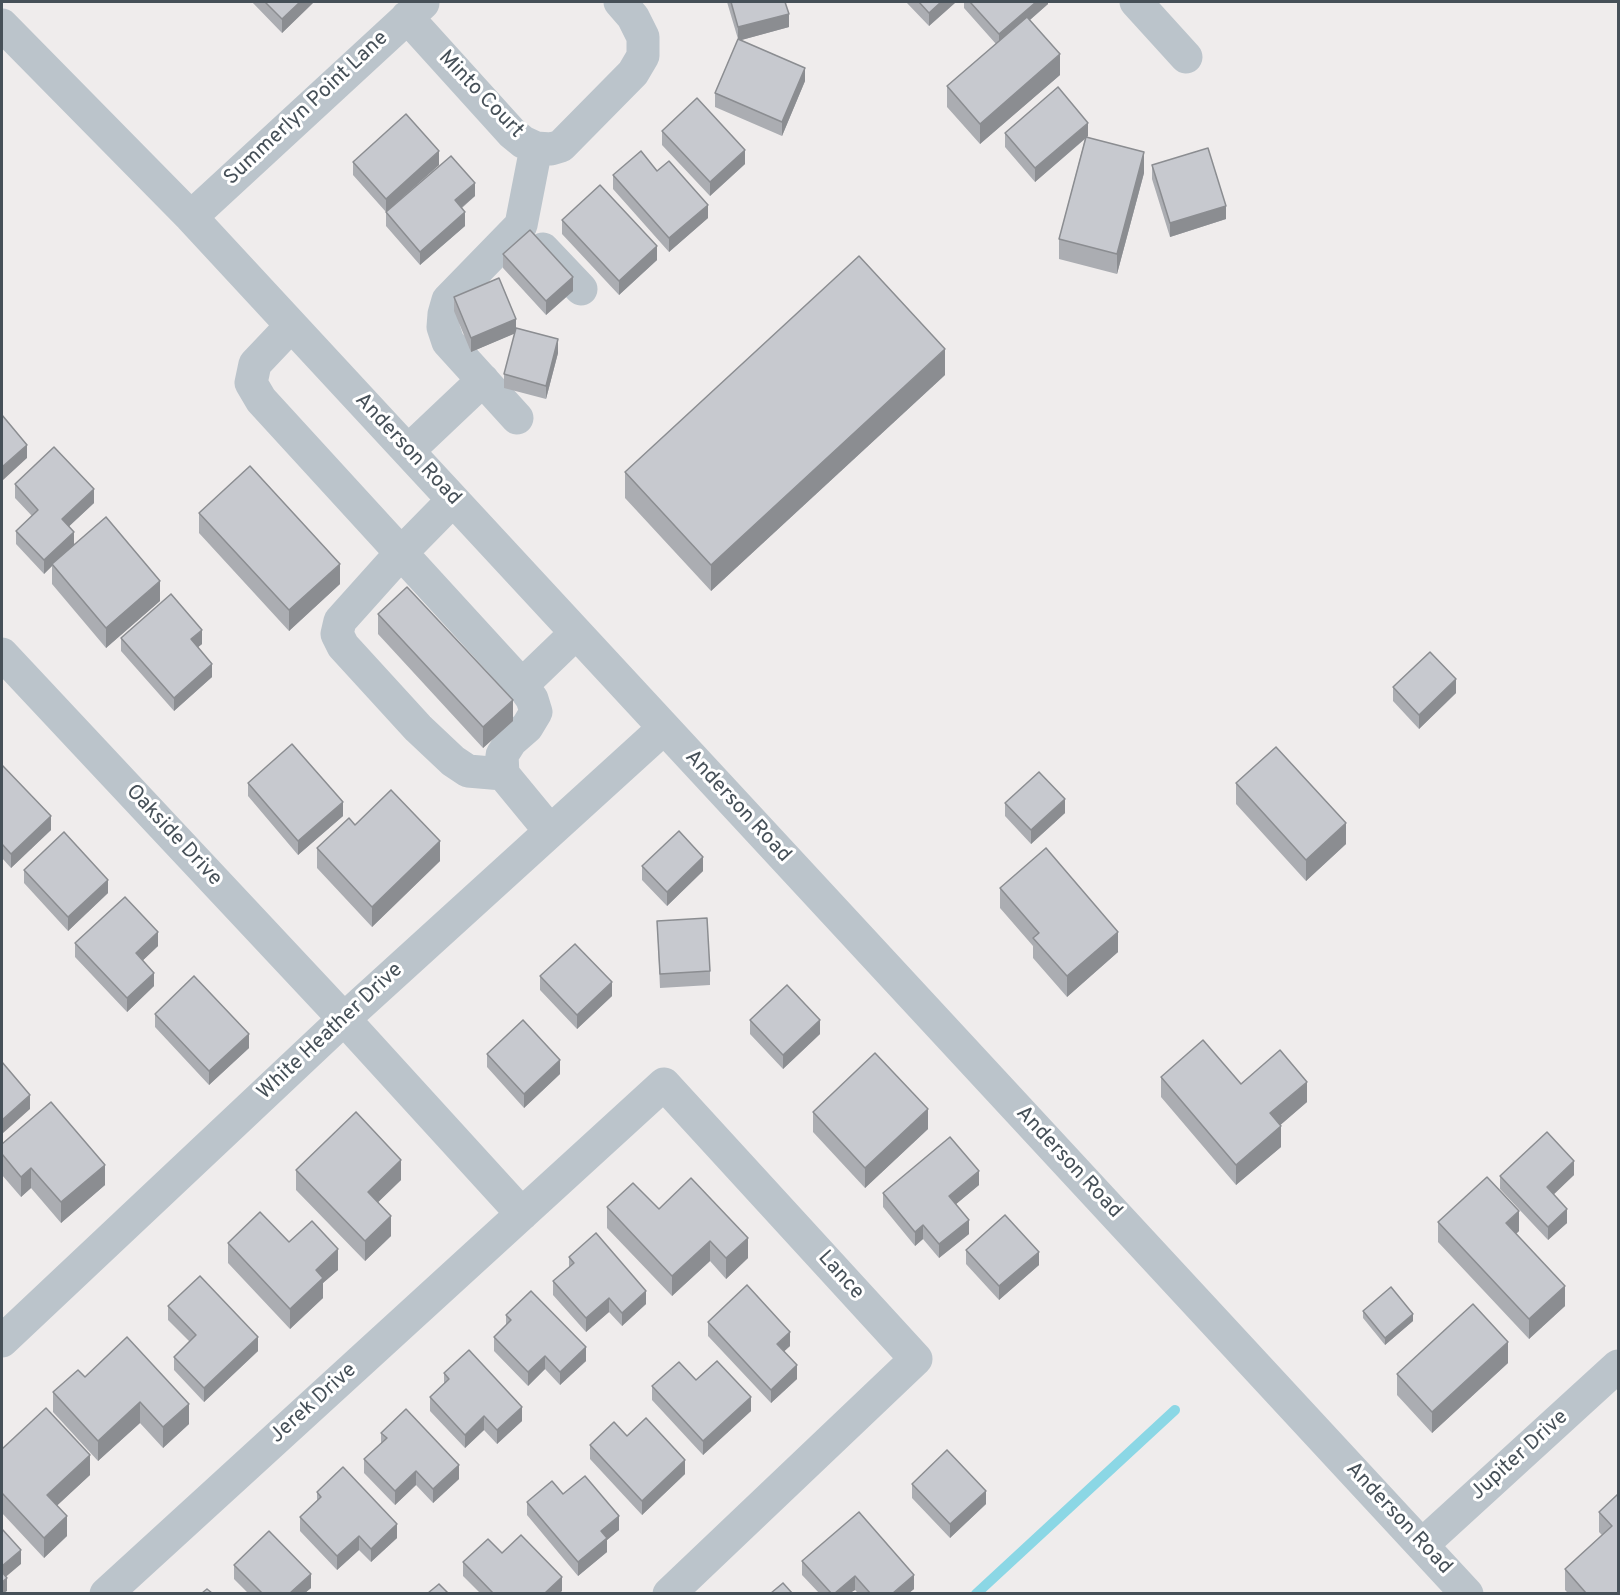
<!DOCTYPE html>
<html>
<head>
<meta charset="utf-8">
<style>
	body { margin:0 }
	#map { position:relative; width:1620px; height:1595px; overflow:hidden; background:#efecec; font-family:Overpass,sans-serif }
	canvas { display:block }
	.frame { position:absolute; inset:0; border:3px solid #465058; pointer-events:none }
</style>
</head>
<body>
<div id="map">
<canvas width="1620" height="1595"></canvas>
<div class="frame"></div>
</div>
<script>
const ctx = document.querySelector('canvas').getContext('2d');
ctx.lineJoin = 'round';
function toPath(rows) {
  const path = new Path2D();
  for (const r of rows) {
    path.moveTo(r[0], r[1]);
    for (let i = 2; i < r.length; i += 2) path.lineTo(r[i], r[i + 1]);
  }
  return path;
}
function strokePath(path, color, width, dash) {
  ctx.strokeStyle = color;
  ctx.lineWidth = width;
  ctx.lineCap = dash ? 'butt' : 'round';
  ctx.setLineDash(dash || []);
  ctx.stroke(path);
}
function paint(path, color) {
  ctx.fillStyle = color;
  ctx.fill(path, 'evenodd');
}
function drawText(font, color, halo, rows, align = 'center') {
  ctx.font = font + ' Overpass,sans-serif';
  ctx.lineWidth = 6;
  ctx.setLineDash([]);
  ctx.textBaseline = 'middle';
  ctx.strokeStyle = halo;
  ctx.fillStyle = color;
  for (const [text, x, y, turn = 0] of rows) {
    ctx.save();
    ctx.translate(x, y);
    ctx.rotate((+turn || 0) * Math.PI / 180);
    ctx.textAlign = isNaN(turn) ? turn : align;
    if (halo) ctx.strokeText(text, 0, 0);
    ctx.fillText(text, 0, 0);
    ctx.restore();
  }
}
strokePath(toPath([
	[976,1594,1175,1410]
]), '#8bd7e5', 10);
strokePath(toPath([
	[1136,2,1186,57],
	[407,17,512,133,523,142,536,148,551,149,561,146,633,73,643,56,643,37,633,17,620,2],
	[2,25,191,217,1467,1594],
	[191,217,423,3],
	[543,249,581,289],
	[291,326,255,364,251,383,261,400,522,685,532,699,536,712,527,727,511,741,502,755,503,774,550,831],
	[517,418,448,342,443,327,444,314,448,300,521,225,536,148],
	[408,451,483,380],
	[453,500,401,553,340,621,337,634,343,646,418,728,453,761,468,771,503,774],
	[2,654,344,1019,522,1214],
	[522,685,576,633],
	[2,1341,344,1019,664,728],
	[1422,1545,1618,1366],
	[106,1594,664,1084,916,1359,669,1594]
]), '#bbc4cb', 33);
paint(toPath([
	[252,2,314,2,282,33],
	[727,2,785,2,789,27,741,40,805,81,782,136,715,107,715,93,738,39],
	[906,2,956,2,929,26],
	[964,2,1048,2,1048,4,1030,20,1060,75,980,144,947,107,947,86,996,44,964,8],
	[662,131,745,164,710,196,662,145],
	[1005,133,1088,136,1087,137,1144,173,1117,274,1059,259,1059,239,1085,139,1035,182,1005,147],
	[353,162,439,165,386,212,353,175],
	[1152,165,1226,219,1170,237,1152,179],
	[613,175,708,218,669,252,613,189],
	[475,196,462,208,465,226,420,265,386,226,386,212],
	[562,220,657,260,619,295,562,234],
	[503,254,573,291,546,315,503,268],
	[454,297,516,328,558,353,546,399,504,388,504,374,515,333,471,352,454,311],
	[945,375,711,591,625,498,625,472],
	[15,484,94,503,69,526,74,545,160,601,106,648,52,584,52,566,44,574,16,544,16,531,32,516,15,498],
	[199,513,340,584,289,631,199,533],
	[378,614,513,721,483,748,378,634],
	[121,638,202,644,198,647,212,677,174,711,121,651],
	[1393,687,1456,693,1419,729,1393,701],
	[2,765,51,830,11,868,2,858],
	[248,783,343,816,298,855,248,796],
	[1236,783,1346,844,1306,881,1236,804],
	[1005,803,1065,813,1031,844,1005,816],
	[317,848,440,861,372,927,317,868],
	[642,866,703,871,667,906,642,880],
	[24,870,108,893,68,931,24,883],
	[1000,888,1118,952,1067,997,1033,958,1033,946,1000,908],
	[657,921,710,971,710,985,660,988],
	[75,943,158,946,142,961,154,986,127,1012,75,957],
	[540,976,612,996,577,1029,540,990],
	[155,1014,249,1048,209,1085,155,1027],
	[750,1020,820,1034,783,1069,750,1034],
	[487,1054,560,1074,524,1108,487,1067],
	[1161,1077,1241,1084,1307,1102,1280,1125,1281,1147,1236,1185,1161,1097],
	[813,1112,928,1129,865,1188,813,1132],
	[2,1144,105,1185,61,1223,31,1188,21,1197,2,1175],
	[296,1170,401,1180,378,1202,391,1236,365,1261,296,1190],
	[1574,1175,1553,1194,1567,1223,1548,1240,1500,1189,1500,1176],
	[979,1185,956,1204,969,1234,939,1258,923,1239,915,1246,883,1207,883,1193],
	[607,1207,659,1209,748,1258,726,1279,710,1261,672,1296,607,1228],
	[1438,1222,1519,1231,1516,1234,1565,1306,1529,1339,1438,1242],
	[289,1242,338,1270,323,1283,323,1298,290,1329,228,1263,228,1243],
	[966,1250,1039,1265,999,1300,966,1264],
	[569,1257,646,1304,622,1326,609,1312,586,1332,553,1295,553,1281,569,1268],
	[168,1306,258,1351,204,1402,174,1370,174,1357,190,1342,168,1320],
	[1363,1311,1413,1321,1385,1345,1363,1318],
	[506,1315,586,1361,560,1385,545,1369,528,1386,494,1351,494,1337,506,1325],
	[708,1322,790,1346,784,1351,797,1379,771,1403,708,1336],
	[1508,1363,1432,1433,1397,1395,1397,1374],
	[444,1373,522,1421,497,1444,484,1430,465,1448,430,1411,430,1397,444,1384],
	[85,1377,189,1424,163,1448,140,1423,98,1461,53,1412,53,1392],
	[696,1380,751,1411,703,1455,652,1400,652,1386],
	[381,1433,459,1479,433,1503,416,1485,395,1505,364,1473,364,1459,381,1443],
	[627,1436,685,1474,642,1515,590,1459,590,1445],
	[2,1449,90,1475,57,1505,67,1536,44,1558,2,1513],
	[912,1484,986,1504,950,1538,912,1498],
	[317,1492,397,1538,371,1562,359,1550,337,1570,300,1531,300,1517,317,1501],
	[563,1494,619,1530,607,1540,607,1552,578,1576,527,1515,527,1502],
	[1618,1494,1618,1593,1568,1593,1565,1590,1565,1569,1602,1535,1599,1532,1599,1512],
	[502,1553,562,1591,559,1593,480,1593,463,1576,463,1562],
	[802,1561,914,1589,909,1593,858,1593,855,1590,850,1593,819,1593,802,1575],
	[234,1565,311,1588,305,1593,248,1593,234,1579]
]), '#abadb2');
paint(toPath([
	[300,2,314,2,282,33,282,19],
	[941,2,956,2,929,26,929,13],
	[1036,2,1048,2,1048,4,999,47,999,34],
	[789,14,789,27,738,41,738,27],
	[1060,54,1060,75,980,144,980,124],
	[805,68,805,81,782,136,782,122],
	[1088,123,1088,136,1035,182,1035,168],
	[745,150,745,164,710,196,710,182],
	[439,151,439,165,386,212,386,199],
	[1144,152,1144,173,1117,274,1117,254],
	[475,183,475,196,455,213,455,200],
	[708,205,708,218,669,252,669,238],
	[1226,206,1226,219,1170,237,1170,223],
	[465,212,465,226,420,265,420,252],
	[657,246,657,260,619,295,619,281],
	[573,277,573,291,546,315,546,301],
	[516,319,516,333,471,352,471,338],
	[558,339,558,353,546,399,546,386],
	[945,349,945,375,711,591,711,565],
	[27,445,27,458,2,481,2,467],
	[94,489,94,503,62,533,62,519],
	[74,532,74,546,52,564,52,566,44,574,44,560],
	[340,564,340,584,289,631,289,610],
	[160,581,160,601,106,648,106,628],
	[202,630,202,644,191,653,191,639],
	[212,664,212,677,174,711,174,698],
	[1456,679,1456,693,1419,729,1419,715],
	[513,700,513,721,483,748,483,727],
	[1065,799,1065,813,1031,844,1031,830],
	[343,802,343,816,298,855,298,841],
	[51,816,51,830,11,868,11,854],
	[1346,823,1346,844,1306,881,1306,860],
	[440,841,440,861,372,927,372,907],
	[703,857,703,871,667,906,667,892],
	[108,880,108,893,68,931,68,917],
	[158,932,158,946,136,967,136,953],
	[1118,932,1118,952,1067,997,1067,976],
	[154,973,154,986,127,1012,127,998],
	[612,982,612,996,577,1029,577,1015],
	[820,1020,820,1034,783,1069,783,1055],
	[249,1034,249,1048,209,1085,209,1071],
	[560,1060,560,1074,524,1108,524,1094],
	[1307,1082,1307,1102,1270,1134,1270,1113],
	[30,1095,30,1109,2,1134,2,1120],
	[928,1109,928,1129,865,1188,865,1168],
	[1281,1126,1281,1147,1236,1185,1236,1165],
	[401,1160,401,1180,368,1212,368,1192],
	[1574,1161,1574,1175,1547,1201,1547,1187],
	[105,1165,105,1185,61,1223,61,1202],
	[31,1168,31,1188,21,1197,21,1177],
	[979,1171,979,1185,949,1210,949,1196],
	[1567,1209,1567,1223,1548,1240,1548,1227],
	[1519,1211,1519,1231,1506,1243,1506,1223],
	[391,1216,391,1236,365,1261,365,1241],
	[969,1220,969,1234,939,1258,939,1244],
	[923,1225,923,1239,915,1246,915,1232],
	[748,1238,748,1258,726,1279,726,1258],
	[710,1241,710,1261,672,1296,672,1276],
	[338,1249,338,1270,323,1283,323,1298,290,1329,290,1309,316,1270],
	[1039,1252,1039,1265,999,1300,999,1286],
	[1565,1286,1565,1306,1529,1339,1529,1319],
	[646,1291,646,1304,622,1326,622,1313],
	[609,1298,609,1312,586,1332,586,1318],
	[1413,1314,1413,1321,1385,1345,1385,1338],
	[790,1332,790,1346,777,1358,777,1344],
	[258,1337,258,1351,204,1402,204,1388],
	[1508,1342,1508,1363,1432,1433,1432,1412],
	[586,1347,586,1361,560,1385,560,1372],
	[545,1356,545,1369,528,1386,528,1372],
	[797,1365,797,1379,771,1403,771,1390],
	[751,1397,751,1411,703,1455,703,1441],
	[140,1402,140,1423,98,1461,98,1441],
	[189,1404,189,1424,163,1448,163,1427],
	[522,1407,522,1421,497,1444,497,1430],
	[484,1416,484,1430,465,1448,465,1435],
	[90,1455,90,1475,47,1515,47,1495],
	[685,1460,685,1474,642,1515,642,1501],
	[459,1465,459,1479,433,1503,433,1489],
	[416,1471,416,1485,395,1505,395,1491],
	[986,1491,986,1504,950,1538,950,1524],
	[67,1516,67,1536,44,1558,44,1538],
	[619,1516,619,1530,607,1540,607,1552,578,1576,578,1562,601,1531],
	[397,1524,397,1538,371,1562,371,1549],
	[359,1536,359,1550,337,1570,337,1556],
	[21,1550,21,1564,2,1580,2,1566],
	[311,1574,311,1588,305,1593,290,1593],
	[914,1575,914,1589,909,1593,893,1593],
	[855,1576,855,1590,850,1593,835,1593],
	[562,1577,562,1591,559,1593,545,1593],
	[7,1578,7,1591,4,1593,2,1593,2,1582]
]), '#8b8d91');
const building = toPath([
	[265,2,300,2,282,19,265,2],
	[731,2,785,2,789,14,738,27,731,2],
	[919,2,941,2,929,13,919,2],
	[970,2,1036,2,999,34,970,2],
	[1027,17,1060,54,980,124,947,86,1027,17],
	[738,39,805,68,782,122,715,93,738,39],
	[1058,87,1088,123,1035,168,1005,133,1058,87],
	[697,98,745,150,710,182,662,131,697,98],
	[406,114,439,151,386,199,353,162,406,114],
	[1086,137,1144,152,1117,254,1059,239,1086,137],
	[1208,148,1226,206,1170,223,1152,165,1208,148],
	[641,151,657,171,669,161,708,205,669,238,613,175,641,151],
	[451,156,475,183,455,200,465,212,420,252,386,212,451,156],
	[600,185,657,246,619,281,562,220,600,185],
	[530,230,573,277,546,301,503,254,530,230],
	[859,256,945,349,711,565,625,472,859,256],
	[499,278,516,319,471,338,454,297,499,278],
	[516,328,558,339,546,386,504,374,516,328],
	[2,415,27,445,2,467,2,415],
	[54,447,94,489,62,519,74,532,44,560,16,531,38,510,15,484,54,447],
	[250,466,340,564,289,610,199,513,250,466],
	[106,517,160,581,106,628,52,564,106,517],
	[407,587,513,700,483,727,378,614,407,587],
	[171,594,202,630,191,639,212,664,174,698,121,638,171,594],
	[1430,652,1456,679,1419,715,1393,687,1430,652],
	[292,744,343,802,298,841,248,783,292,744],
	[1276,747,1346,823,1306,860,1236,783,1276,747],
	[2,765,51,816,11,854,2,844,2,765],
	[1039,772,1065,799,1031,830,1005,803,1039,772],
	[391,790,440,841,372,907,317,848,349,818,355,825,391,790],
	[679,831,703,857,667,892,642,866,679,831],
	[64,832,108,880,68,917,24,870,64,832],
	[1046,848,1118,932,1067,976,1033,938,1039,933,1000,888,1046,848],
	[125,897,158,932,136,953,154,973,127,998,75,943,125,897],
	[707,918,710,971,660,974,657,921,707,918],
	[575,944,612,982,577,1015,540,976,575,944],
	[194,976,249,1034,209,1071,155,1014,194,976],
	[787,985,820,1020,783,1055,750,1020,787,985],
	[523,1020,560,1060,524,1094,487,1054,523,1020],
	[1203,1040,1241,1084,1280,1050,1307,1082,1270,1113,1281,1126,1236,1165,1161,1077,1203,1040],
	[875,1053,928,1109,865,1168,813,1112,875,1053],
	[2,1062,30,1095,2,1120,2,1062],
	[51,1102,105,1165,61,1202,31,1168,21,1177,2,1154,2,1144,51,1102],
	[356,1112,401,1160,368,1192,391,1216,365,1241,296,1170,356,1112],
	[1547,1132,1574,1161,1547,1187,1567,1209,1548,1227,1500,1176,1547,1132],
	[950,1137,979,1171,949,1196,969,1220,939,1244,923,1225,915,1232,883,1193,950,1137],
	[1487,1177,1519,1211,1506,1223,1565,1286,1529,1319,1438,1222,1487,1177],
	[691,1178,748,1238,726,1258,710,1241,672,1276,607,1207,633,1183,659,1209,691,1178],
	[260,1212,289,1242,312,1221,338,1249,316,1270,323,1278,290,1309,228,1243,260,1212],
	[1005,1215,1039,1252,999,1286,966,1250,1005,1215],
	[596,1233,646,1291,622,1313,609,1298,586,1318,553,1281,574,1263,569,1257,596,1233],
	[200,1276,258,1337,204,1388,174,1357,196,1335,168,1306,200,1276],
	[747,1285,790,1332,777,1344,797,1365,771,1390,708,1322,747,1285],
	[1391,1287,1413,1314,1385,1338,1363,1311,1391,1287],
	[531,1291,586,1347,560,1372,545,1356,528,1372,494,1337,511,1320,506,1315,531,1291],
	[1473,1304,1508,1342,1432,1412,1397,1374,1473,1304],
	[127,1337,189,1404,163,1427,140,1402,98,1441,53,1392,78,1370,85,1377,127,1337],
	[469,1350,522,1407,497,1430,484,1416,465,1435,430,1397,449,1379,444,1373,469,1350],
	[717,1361,751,1397,703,1441,652,1386,679,1362,696,1380,717,1361],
	[46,1408,90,1455,47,1495,67,1516,44,1538,2,1493,2,1449,46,1408],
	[406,1409,459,1465,433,1489,416,1471,395,1491,364,1459,387,1438,381,1433,406,1409],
	[646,1418,685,1460,642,1501,590,1445,614,1422,627,1436,646,1418],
	[947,1450,986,1491,950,1524,912,1484,947,1450],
	[343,1467,397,1524,371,1549,359,1536,337,1556,300,1517,321,1497,317,1492,343,1467],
	[585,1476,619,1516,601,1531,607,1538,578,1562,527,1502,552,1481,563,1494,585,1476],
	[1618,1494,1618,1593,1586,1593,1565,1569,1612,1526,1599,1512,1618,1494],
	[859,1512,914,1575,893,1593,870,1593,855,1576,835,1593,831,1593,802,1561,859,1512],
	[2,1529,21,1550,2,1566,2,1529],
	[269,1531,311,1574,290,1593,262,1593,234,1565,269,1531],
	[521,1535,562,1577,545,1593,493,1593,463,1562,488,1539,502,1553,521,1535],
	[2,1572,7,1578,2,1582,2,1572],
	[783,1583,792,1593,771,1593,783,1583],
	[439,1584,448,1593,428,1593,439,1584],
	[207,1589,212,1593,202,1593,207,1589]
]);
paint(building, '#c7c9cf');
strokePath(building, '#8b8d91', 1.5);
drawText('21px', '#465058', '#fff', [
	["Minto Court",480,95,46],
	["Summerlyn Point Lane",307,109,-43],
	["Anderson Road",407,450,47],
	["Anderson Road",737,807,47],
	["Oakside Drive",173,836,47],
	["White Heather Drive",331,1032,-43],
	["Anderson Road",1068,1163,47],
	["Lance",840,1276,48],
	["Jerek Drive",314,1404,-42],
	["Jupiter Drive",1520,1456,-42],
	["Anderson Road",1398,1519,47]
]);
</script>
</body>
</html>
